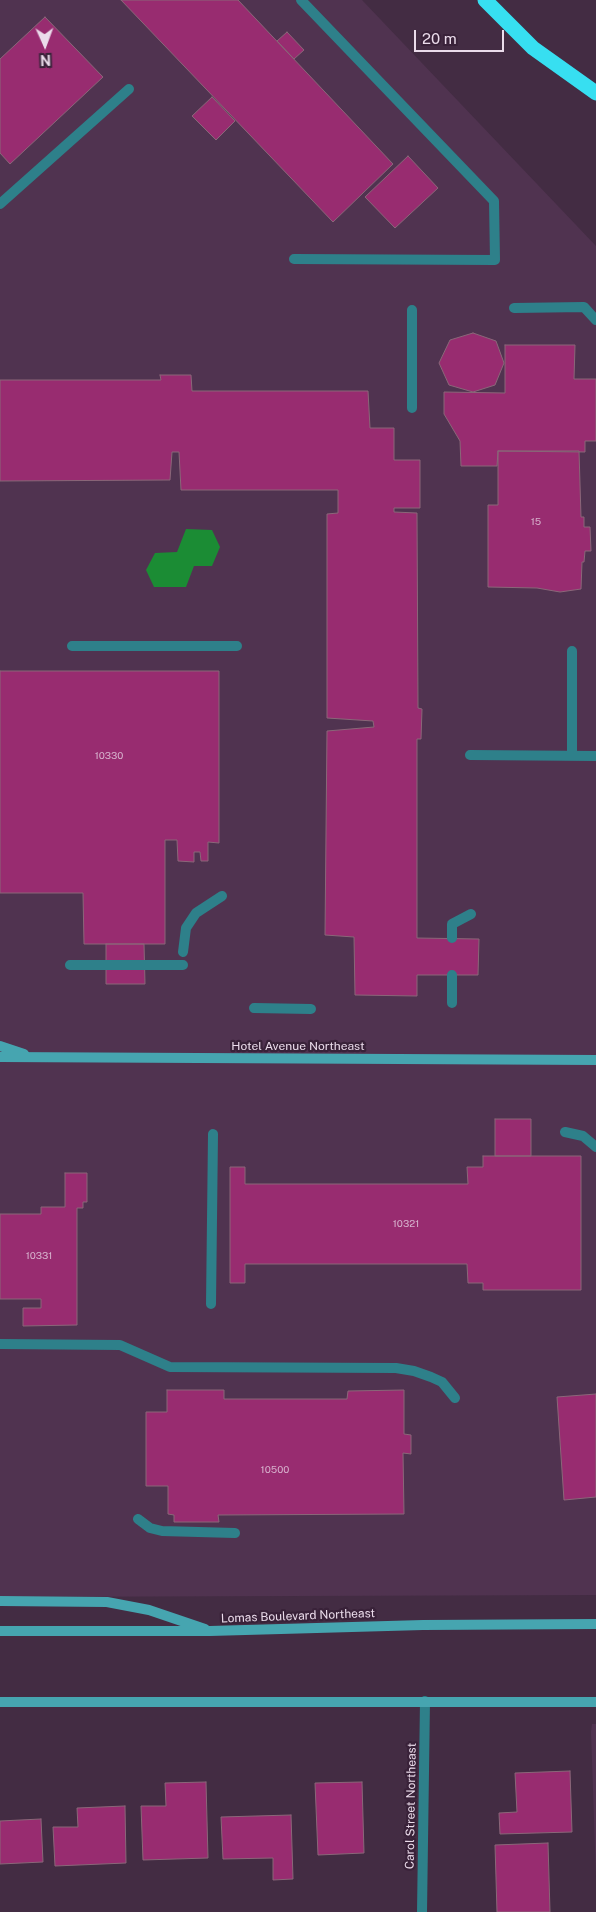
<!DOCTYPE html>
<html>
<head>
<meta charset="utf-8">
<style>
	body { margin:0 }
	#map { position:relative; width:596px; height:1912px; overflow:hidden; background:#432c43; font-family:"Public Sans",sans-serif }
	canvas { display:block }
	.north { position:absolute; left:20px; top:20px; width:50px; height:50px; -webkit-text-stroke:4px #392239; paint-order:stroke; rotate:178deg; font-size:14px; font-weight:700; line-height:20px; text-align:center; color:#ebdceb }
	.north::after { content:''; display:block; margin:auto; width:18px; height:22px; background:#ebdceb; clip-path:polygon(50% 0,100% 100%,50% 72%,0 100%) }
	.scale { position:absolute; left:414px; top:30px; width:90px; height:22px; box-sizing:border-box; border:2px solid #ebdceb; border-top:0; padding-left:6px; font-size:15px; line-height:18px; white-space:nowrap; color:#ebdceb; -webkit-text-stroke:4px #392239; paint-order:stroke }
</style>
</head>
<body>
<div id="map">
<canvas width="596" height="1912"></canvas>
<div class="north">N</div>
<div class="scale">20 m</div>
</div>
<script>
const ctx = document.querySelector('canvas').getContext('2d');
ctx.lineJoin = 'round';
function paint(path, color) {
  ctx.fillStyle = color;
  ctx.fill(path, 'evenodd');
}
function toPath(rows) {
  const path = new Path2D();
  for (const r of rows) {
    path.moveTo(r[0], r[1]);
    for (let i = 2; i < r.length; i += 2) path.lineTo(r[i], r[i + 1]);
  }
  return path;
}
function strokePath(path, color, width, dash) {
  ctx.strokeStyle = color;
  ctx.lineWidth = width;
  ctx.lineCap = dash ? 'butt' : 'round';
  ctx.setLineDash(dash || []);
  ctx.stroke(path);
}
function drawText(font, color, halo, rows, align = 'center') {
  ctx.font = font + ' "Public Sans",sans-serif';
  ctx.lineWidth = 4.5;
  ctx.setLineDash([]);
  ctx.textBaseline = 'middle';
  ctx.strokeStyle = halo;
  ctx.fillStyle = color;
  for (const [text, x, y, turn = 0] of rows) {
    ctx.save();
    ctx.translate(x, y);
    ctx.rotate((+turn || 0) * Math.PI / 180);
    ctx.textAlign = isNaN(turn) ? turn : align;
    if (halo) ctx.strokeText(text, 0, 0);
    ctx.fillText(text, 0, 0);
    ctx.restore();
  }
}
paint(toPath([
	[0,0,362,0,596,246,596,1595,0,1597],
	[592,1724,596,1724,596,1877,591,1732]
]), '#503350');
paint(toPath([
	[186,529,212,530,220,547,212,566,194,566,186,587,154,587,146,570,155,553,177,552]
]), '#1b8c34');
const building = toPath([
	[121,0,238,0,393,164,333,222,121,0],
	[45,17,103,77,10,164,0,153,0,59,45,17],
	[287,32,304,50,294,59,277,41,287,32],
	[212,97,235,121,216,140,192,116,212,97],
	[408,156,438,188,395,228,365,197,408,156],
	[473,333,496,341,504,363,495,385,473,392,449,385,439,363,450,340,473,333],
	[505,345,575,345,574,379,596,379,596,441,585,441,585,452,498,451,497,466,461,466,460,441,444,414,444,392,505,393,505,345],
	[160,375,191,375,192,391,368,391,370,428,394,428,394,460,420,460,420,508,394,508,394,512,417,513,418,708,422,709,421,739,417,739,417,938,479,939,478,975,417,975,417,996,355,995,354,937,325,935,327,731,374,727,373,721,327,718,327,514,338,513,338,490,181,490,179,452,172,452,170,480,0,481,0,380,161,380,160,375],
	[498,451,579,451,581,517,584,517,584,527,590,527,591,551,585,551,584,562,582,562,581,589,560,592,537,588,488,587,488,505,498,505,498,451],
	[0,671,219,671,219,843,208,842,208,861,201,861,200,852,194,852,194,862,178,861,177,840,165,840,165,944,84,944,83,893,0,893,0,671],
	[106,944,144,944,145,984,106,984,106,944],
	[495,1119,531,1119,531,1156,495,1156,495,1119],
	[483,1156,581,1156,581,1290,483,1290,483,1283,468,1283,467,1264,245,1264,245,1283,230,1283,230,1167,245,1167,245,1184,468,1184,467,1167,483,1167,483,1156],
	[65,1173,87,1173,87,1202,83,1202,83,1208,77,1208,77,1325,23,1326,23,1308,41,1308,41,1299,0,1299,0,1214,41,1214,41,1207,65,1207,65,1173],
	[167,1390,224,1390,224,1399,347,1399,348,1391,404,1390,404,1434,411,1435,411,1454,403,1453,404,1514,218,1515,219,1522,174,1522,174,1515,168,1514,168,1486,146,1486,146,1412,167,1412,167,1390],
	[596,1394,596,1497,564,1500,557,1397,596,1394],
	[570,1771,572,1832,500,1834,499,1813,517,1812,515,1773,570,1771],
	[206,1782,208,1858,143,1860,141,1806,166,1806,165,1783,206,1782],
	[362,1782,364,1853,318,1855,315,1783,362,1782],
	[125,1806,126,1863,55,1866,53,1827,78,1827,77,1808,125,1806],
	[291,1815,293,1879,273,1880,273,1858,223,1859,221,1817,291,1815],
	[41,1819,43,1862,0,1864,0,1821,41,1819],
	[548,1843,550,1912,497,1912,495,1845,548,1843]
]);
paint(building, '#982c70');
strokePath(building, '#8a6779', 1);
strokePath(toPath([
	[0,204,129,89],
	[294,259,495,260,494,201,301,0],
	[514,308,584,307,596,320],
	[412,310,412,408],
	[72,646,237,646],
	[572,651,572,756],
	[470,755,596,756],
	[452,938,452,924,471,914],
	[183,952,186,928,196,913,222,896],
	[70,965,183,965],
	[452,1003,452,975],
	[254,1008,311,1009],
	[565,1132,583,1136,596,1147],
	[211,1304,213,1134],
	[0,1344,120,1345,170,1367,396,1368,414,1371,431,1377,442,1382,455,1398],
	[138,1519,150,1528,162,1531,235,1533]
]), '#2e808a', 10);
strokePath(toPath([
	[422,1912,425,1701]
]), '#2e808a', 10);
strokePath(toPath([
	[0,1046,24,1054],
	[0,1057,596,1060],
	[0,1601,107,1602,149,1610,205,1629],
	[0,1631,210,1631,423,1625,596,1624],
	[0,1702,596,1702]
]), '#46a5b0', 10);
strokePath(toPath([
	[485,0,533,48,596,93]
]), '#37dff1', 15);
drawText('10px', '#d6b0cc', null, [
	["15",536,522],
	["10330",109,756],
	["10321",406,1224],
	["10331",39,1256],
	["10500",275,1470]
]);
drawText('12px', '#ebdceb', '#392239', [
	["Hotel Avenue Northeast",298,1046],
	["Lomas Boulevard Northeast",298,1616,-2],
	["Carol Street Northeast",411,1806,-89]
]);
</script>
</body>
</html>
